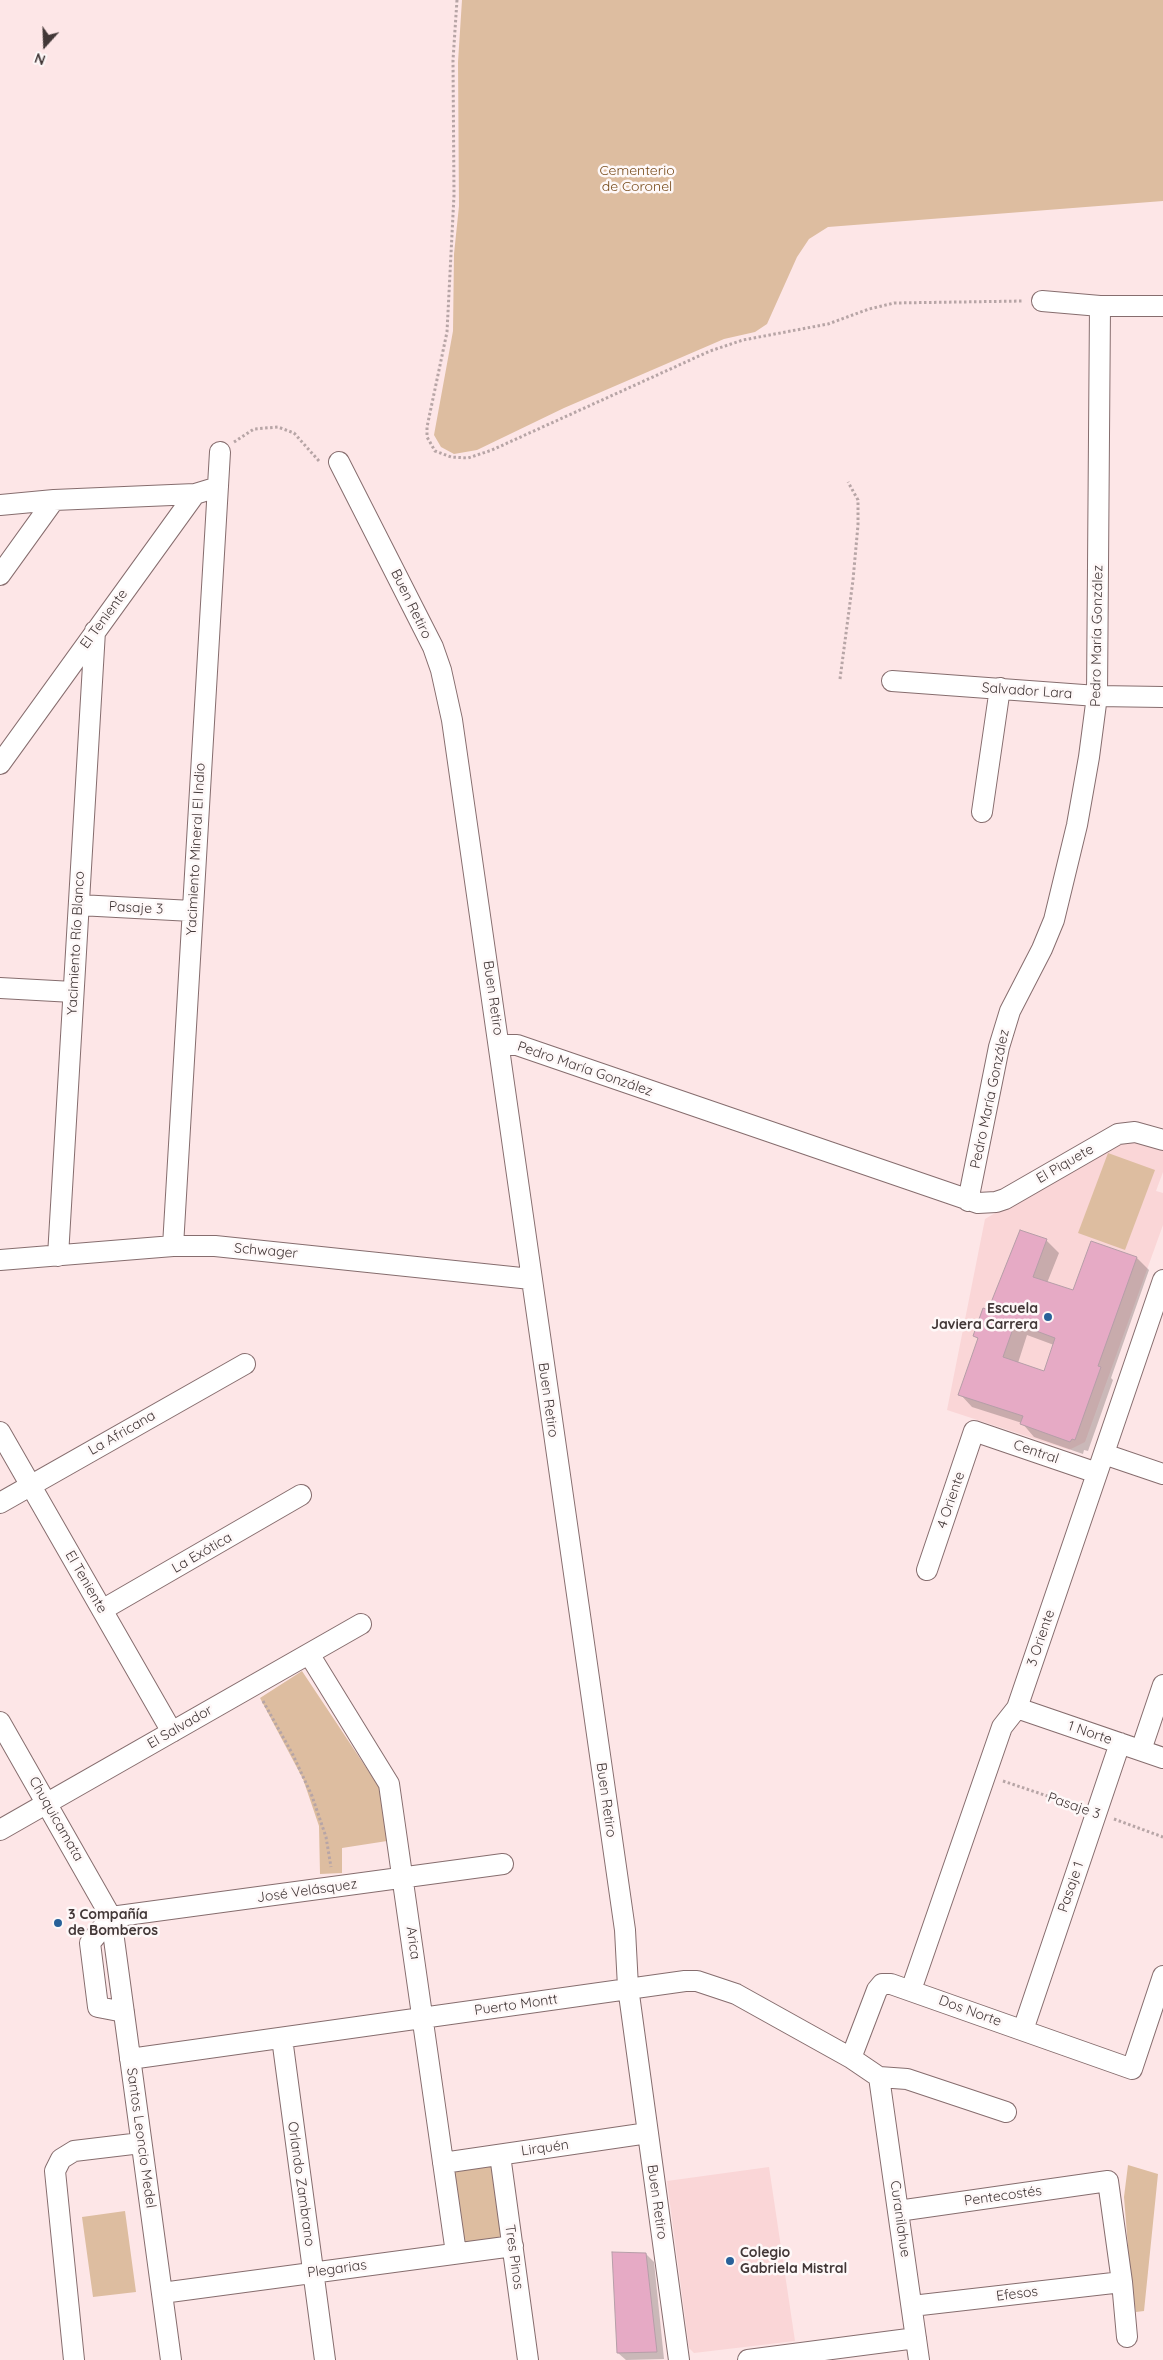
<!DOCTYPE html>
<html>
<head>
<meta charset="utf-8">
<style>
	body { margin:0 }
	#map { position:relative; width:1163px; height:2360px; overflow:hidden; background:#fde6e7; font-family:Quicksand,sans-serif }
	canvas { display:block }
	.north { position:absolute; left:20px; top:20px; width:50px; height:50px; -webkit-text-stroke:4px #fef8f8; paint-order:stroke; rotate:200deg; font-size:14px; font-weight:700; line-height:20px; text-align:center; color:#423737 }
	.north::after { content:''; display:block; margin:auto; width:18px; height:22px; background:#423737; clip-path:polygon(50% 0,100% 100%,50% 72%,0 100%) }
</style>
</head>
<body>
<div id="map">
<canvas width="1163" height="2360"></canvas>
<div class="north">N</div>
</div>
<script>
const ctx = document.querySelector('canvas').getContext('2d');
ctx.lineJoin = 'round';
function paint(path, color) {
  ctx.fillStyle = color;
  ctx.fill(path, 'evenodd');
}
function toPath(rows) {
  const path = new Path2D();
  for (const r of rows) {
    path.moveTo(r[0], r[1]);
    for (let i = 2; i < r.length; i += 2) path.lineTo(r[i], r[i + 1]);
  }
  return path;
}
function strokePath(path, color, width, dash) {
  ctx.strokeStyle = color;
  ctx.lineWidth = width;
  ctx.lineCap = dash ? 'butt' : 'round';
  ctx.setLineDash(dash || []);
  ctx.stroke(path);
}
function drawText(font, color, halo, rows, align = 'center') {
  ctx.font = font + ' Quicksand,sans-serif';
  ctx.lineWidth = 5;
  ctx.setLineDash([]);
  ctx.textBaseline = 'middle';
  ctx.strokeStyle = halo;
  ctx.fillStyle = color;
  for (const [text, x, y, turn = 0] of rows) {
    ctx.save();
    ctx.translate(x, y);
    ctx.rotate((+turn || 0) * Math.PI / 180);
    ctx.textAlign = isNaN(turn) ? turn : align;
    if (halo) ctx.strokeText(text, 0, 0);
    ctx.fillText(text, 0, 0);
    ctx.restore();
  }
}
paint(toPath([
	[1127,1139,1163,1149,1163,1172,1156,1191,1163,1193,1163,1225,1085,1442,1069,1450,947,1410,985,1219,1117,1141],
	[769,2167,795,2341,694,2353,689,2348,667,2181]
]), '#fad6d7');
paint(toPath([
	[462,0,1163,0,1163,201,828,227,809,239,797,257,767,324,755,332,724,339,564,408,477,450,454,454,441,447,434,435,453,331,454,254,459,206,458,62],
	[1108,1153,1155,1170,1125,1250,1078,1233],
	[302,1671,381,1790,387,1841,342,1848,342,1873,320,1874,319,1826,303,1779,260,1698],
	[491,2161,506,2237,464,2247,453,2167],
	[1128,2165,1158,2174,1144,2311,1136,2312,1131,2285,1124,2197],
	[125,2211,136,2292,93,2297,82,2217]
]), '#ddbda0');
paint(toPath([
	[1046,1240,1059,1253,1047,1283,1073,1292,1092,1243,1137,1258,1149,1270,1111,1378,1113,1380,1088,1451,1084,1450,1083,1454,1034,1437,1022,1423,972,1407,960,1394,979,1340,974,1335,989,1311],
	[1027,1335,1054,1345,1045,1373,1018,1363],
	[646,2254,654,2262,664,2359,626,2360,618,2353]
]), '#0003');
const building = toPath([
	[1020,1230,1047,1239,1033,1277,1073,1290,1091,1241,1137,1257,1098,1366,1101,1367,1075,1440,1072,1439,1070,1442,1020,1424,1023,1416,958,1395,978,1338,973,1336,983,1308,988,1310,1020,1230],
	[1015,1323,1055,1338,1044,1371,1003,1357,1015,1323],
	[612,2252,646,2253,657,2352,617,2353,612,2252]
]);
paint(building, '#e6aac5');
strokePath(building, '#b69ea8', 1);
const minor = toPath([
	[1042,301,1100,306,1163,306],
	[339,462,433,647,441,670,452,720,625,1930,628,1987,679,2360],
	[0,505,54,500,195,494],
	[0,575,54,500],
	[892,681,1097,696,1163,697],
	[0,764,195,494,218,487],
	[982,812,1000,688],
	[79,905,192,911],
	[0,988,73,992],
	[499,1045,517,1045,978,1203,996,1202,1005,1199,1118,1134,1135,1132,1163,1140],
	[968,1201,999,1047,1010,1011,1042,949,1054,920,1077,825,1089,757,1097,696,1100,306],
	[173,1246,220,452],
	[58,1256,95,631],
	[0,1260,173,1246,215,1246,531,1279],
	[0,1432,172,1732],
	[1104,1454,1163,1474],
	[0,1503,245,1364],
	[927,1570,974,1431,1097,1473],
	[102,1610,301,1495],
	[309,1654,389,1784,456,2253],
	[1017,1708,1163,1758],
	[0,1722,111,1917,171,2360],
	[1141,1750,1163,1685],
	[0,1830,361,1624],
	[111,1917,503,1864],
	[111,1917,90,1943,98,2007,124,2012],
	[911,1990,1002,1727,1017,1708,1163,1280],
	[1023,2030,1120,1743],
	[282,2038,325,2360],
	[851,2058,877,1990,882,1984,891,1984,1132,2069,1163,1976],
	[130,2059,685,1981,697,1981,736,1994,851,2058,879,2077],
	[879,2077,919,2360],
	[879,2077,907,2079,1006,2112],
	[500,2155,528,2360],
	[443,2163,648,2133],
	[898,2211,1108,2181,1122,2282,1127,2337],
	[162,2293,513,2246],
	[912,2306,1122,2282],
	[74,2360,55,2171,61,2159,74,2151,141,2143],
	[748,2360,916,2338]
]);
strokePath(minor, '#866d6e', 22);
strokePath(toPath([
	[457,0,453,60,454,195,447,332,427,427,427,437,435,451,451,457,468,458,492,450,710,351,743,340,828,324,869,309,894,303,1024,301],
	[234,442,254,429,278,427,294,433,319,461],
	[840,679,853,580,858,525,858,500,848,482],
	[263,1701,293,1755,312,1796,326,1837,331,1867],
	[1003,1781,1080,1807],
	[1114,1819,1163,1837]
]), '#b7a5a6', 3, [2.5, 2.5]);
strokePath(minor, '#fff', 20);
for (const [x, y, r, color] of [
	[1048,1317,5,"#286199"],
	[58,1923,5,"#286199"],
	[730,2261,5,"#286199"]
]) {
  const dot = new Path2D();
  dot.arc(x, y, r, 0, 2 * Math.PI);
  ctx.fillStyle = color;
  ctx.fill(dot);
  strokePath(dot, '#fef8f8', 2);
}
drawText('14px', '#774b1a', '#fef8f8', [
	["Cementerio",637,171],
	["de Coronel",637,187]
]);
drawText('14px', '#423737', '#fef8f8', [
	["Buen Retiro",411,604,64],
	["El Teniente",104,619,-54],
	["Pedro María González",1097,636,-89],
	["Salvador Lara",1027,691,4],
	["Yacimiento Mineral El Indio",196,849,-87],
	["Pasaje 3",136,908,3],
	["Yacimiento Río Blanco",76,943,-87],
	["Buen Retiro",493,998,82],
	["Pedro María González",585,1069,19],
	["Pedro María González",990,1099,-78],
	["El Piquete",1065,1164,-30],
	["Schwager",266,1251,5],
	["Buen Retiro",548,1400,82],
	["La Africana",122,1433,-30],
	["Central",1036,1452,19],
	["4 Oriente",951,1500,-71],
	["La Exótica",202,1553,-30],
	["El Teniente",86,1582,60],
	["3 Oriente",1041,1638,-71],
	["El Salvador",180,1727,-30],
	["1 Norte",1090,1733,19],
	["Buen Retiro",606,1800,82],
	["Pasaje 3",1074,1806,19],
	["Chuquicamata",56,1819,60],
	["Pasaje 1",1071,1887,-71],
	["José Velásquez",307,1891,-8],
	["Arica",413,1943,82],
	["Puerto Montt",516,2005,-8],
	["Dos Norte",970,2011,20],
	["Santos Leoncio Medel",141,2138,82],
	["Lirquén",545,2148,-8],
	["Orlando Zambrano",301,2184,82],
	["Pentecostés",1003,2196,-8],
	["Buen Retiro",657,2202,82],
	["Curanilahue",900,2219,82],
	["Tres Pinos",514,2257,82],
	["Plegarias",337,2269,-8],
	["Efesos",1017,2294,-7]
]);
drawText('bold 14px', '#423737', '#fef8f8', [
	["Escuela",1038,1309,"right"],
	["Javiera Carrera",1038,1325,"right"],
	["3 Compañía",68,1915],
	["de Bomberos",68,1931],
	["Colegio",740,2253],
	["Gabriela Mistral",740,2269]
], 'left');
</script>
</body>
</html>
